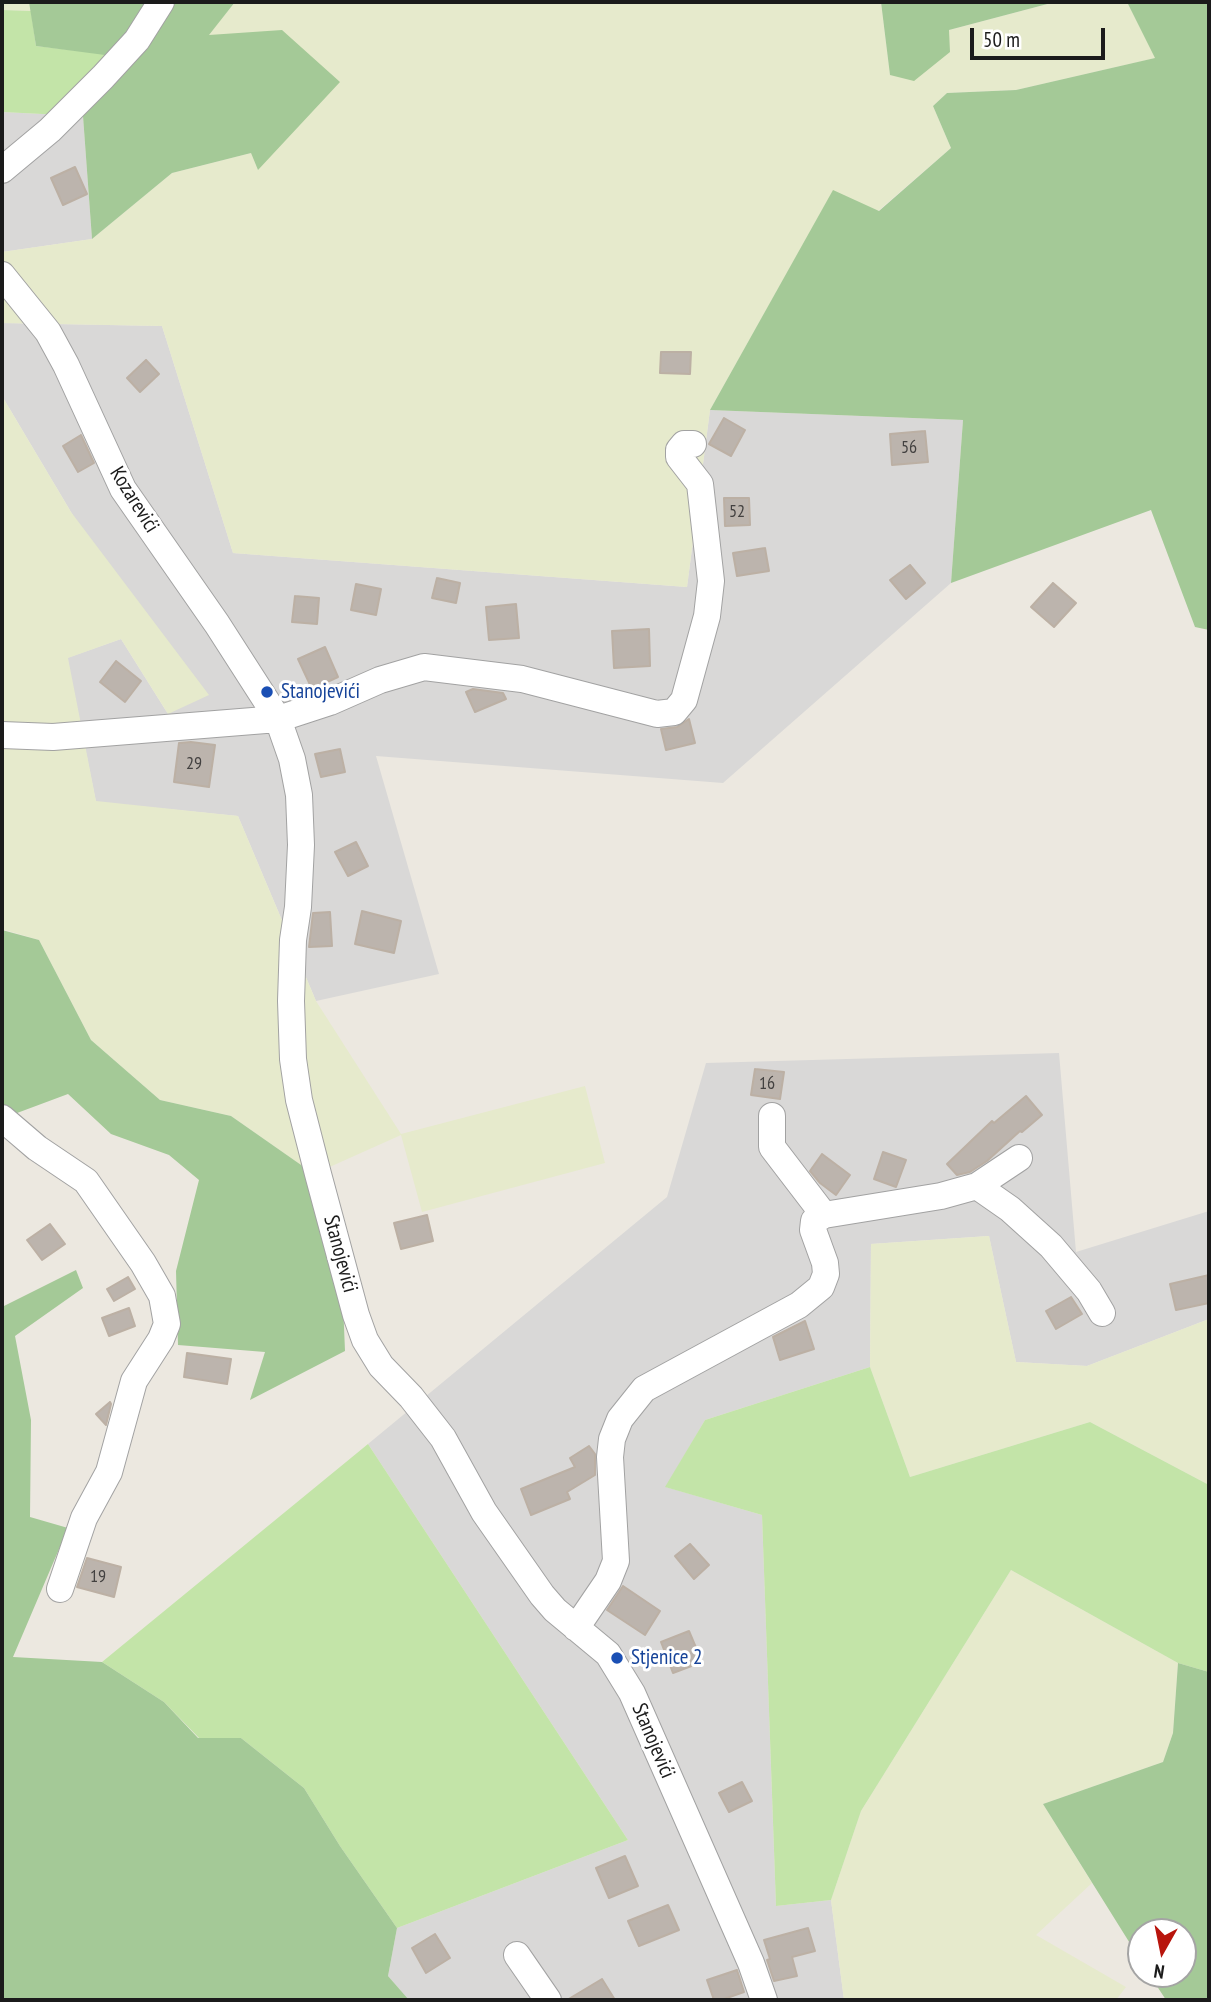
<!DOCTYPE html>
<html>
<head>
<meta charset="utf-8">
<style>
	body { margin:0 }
	#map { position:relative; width:1211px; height:2002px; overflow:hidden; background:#ece8e0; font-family:"PT Sans Narrow",sans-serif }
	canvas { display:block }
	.frame { position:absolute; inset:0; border:4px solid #1b1b1b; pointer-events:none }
	.north { position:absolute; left:1127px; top:1918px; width:70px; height:70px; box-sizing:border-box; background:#fff; border:2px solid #a4a4a4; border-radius:50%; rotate:189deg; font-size:19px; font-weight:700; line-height:28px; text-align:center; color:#1b1b1b }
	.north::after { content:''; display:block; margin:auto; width:24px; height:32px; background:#b8150d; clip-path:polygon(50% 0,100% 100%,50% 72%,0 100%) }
	.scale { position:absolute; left:970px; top:28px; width:135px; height:32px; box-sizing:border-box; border:4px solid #1b1b1b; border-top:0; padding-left:9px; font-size:21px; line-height:24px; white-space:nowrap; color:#1b1b1b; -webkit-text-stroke:5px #fff; paint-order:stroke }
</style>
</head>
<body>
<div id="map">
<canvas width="1211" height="2002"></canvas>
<div class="frame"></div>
<div class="north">N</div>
<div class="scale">50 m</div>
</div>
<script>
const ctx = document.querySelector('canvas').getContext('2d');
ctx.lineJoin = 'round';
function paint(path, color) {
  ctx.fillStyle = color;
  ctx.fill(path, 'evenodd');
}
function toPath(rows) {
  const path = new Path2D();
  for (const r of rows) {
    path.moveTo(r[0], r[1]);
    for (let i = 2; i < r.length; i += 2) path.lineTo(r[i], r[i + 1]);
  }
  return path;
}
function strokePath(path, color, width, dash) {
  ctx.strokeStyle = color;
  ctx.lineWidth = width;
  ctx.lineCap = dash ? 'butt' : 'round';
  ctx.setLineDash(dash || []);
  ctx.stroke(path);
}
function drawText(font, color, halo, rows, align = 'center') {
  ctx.font = font + ' "PT Sans Narrow",sans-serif';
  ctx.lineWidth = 6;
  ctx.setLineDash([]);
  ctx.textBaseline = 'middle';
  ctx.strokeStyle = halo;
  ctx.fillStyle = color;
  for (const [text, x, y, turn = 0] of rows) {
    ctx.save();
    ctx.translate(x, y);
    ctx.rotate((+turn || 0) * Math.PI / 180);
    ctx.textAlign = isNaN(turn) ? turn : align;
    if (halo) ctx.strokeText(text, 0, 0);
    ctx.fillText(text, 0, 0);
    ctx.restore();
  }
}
paint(toPath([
	[2,112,83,116,92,239,2,252],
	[2,323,162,326,233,553,687,587,710,410,963,420,951,583,723,783,376,756,439,974,316,1001,238,816,96,802,67,658,121,639,168,714,71,512,2,396],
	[1059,1053,1076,1252,1209,1211,1209,1319,1087,1366,1016,1362,989,1236,871,1244,870,1367,705,1420,666,1487,762,1515,776,1906,831,1900,844,2000,409,2000,388,1976,397,1928,628,1840,368,1444,667,1197,706,1063]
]), '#d9d8d7');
paint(toPath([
	[2,2,29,2,31,11,2,10],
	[235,2,881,2,890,75,949,30,1055,2,1127,2,1156,58,1016,90,947,93,933,106,951,148,878,211,833,191,710,410,687,587,233,553,162,326,2,323,2,252,92,239,172,173,251,153,258,170,208,35],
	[2,396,71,512,209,695,168,714,121,639,68,658,96,801,238,816,316,1001,401,1134,585,1086,605,1163,422,1212,401,1135,314,1174,231,1116,160,1100,91,1040,39,940,2,929],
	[989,1236,1016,1362,1087,1366,1209,1319,1209,1485,1090,1422,910,1477,870,1367,871,1244],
	[1011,1570,1178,1663,1173,1733,1163,1762,1043,1804,1092,1883,1036,1935,1126,1987,1116,2000,844,2000,831,1900,861,1811]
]), '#e6eacc');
paint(toPath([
	[2,10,31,11,36,46,106,54,100,89,83,116,2,112],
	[870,1367,910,1477,1090,1422,1209,1485,1209,1672,1178,1663,1011,1570,861,1811,831,1900,776,1906,762,1515,665,1487,705,1420],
	[368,1444,628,1840,397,1928,340,1846,304,1788,241,1738,199,1738,164,1702,102,1662]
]), '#c3e4a8');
paint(toPath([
	[29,2,235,2,209,35,282,30,340,82,258,170,251,153,172,173,92,239,83,116,100,89,105,55,36,46],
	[881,2,1055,2,949,30,950,52,914,81,890,75],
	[1127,2,1209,2,1209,630,1195,627,1151,510,951,583,963,420,710,410,833,190,879,211,951,148,933,106,947,93,1016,90,1155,58],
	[2,930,39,940,91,1040,160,1100,231,1116,314,1174,342,1279,345,1351,250,1400,265,1352,178,1345,176,1271,199,1180,169,1155,111,1134,68,1094,9,1116,2,1108],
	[76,1270,83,1288,15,1336,31,1420,30,1517,68,1528,13,1657,102,1662,164,1702,198,1738,241,1738,304,1788,340,1846,397,1928,388,1976,409,2000,2,2000,2,1307],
	[1178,1663,1209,1672,1209,2000,1166,2000,1149,1974,1183,1974,1183,1932,1141,1932,1141,1961,1043,1804,1163,1762,1173,1733]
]), '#a4c997');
const building = toPath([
	[75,167,87,194,63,205,51,178,75,167],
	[661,352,691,352,690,374,660,373,661,352],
	[146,360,159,374,140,392,127,378,146,360],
	[724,418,745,430,731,456,709,444,724,418],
	[925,431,928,462,892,465,890,434,925,431],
	[81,435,94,463,78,472,63,446,81,435],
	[724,498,749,498,750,525,725,526,724,498],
	[765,548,769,571,737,576,733,553,765,548],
	[910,565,925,583,906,599,890,580,910,565],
	[437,578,460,583,456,603,432,598,437,578],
	[1053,583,1076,603,1054,627,1031,607,1053,583],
	[356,584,381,589,376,615,351,610,356,584],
	[295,596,319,598,317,624,292,622,295,596],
	[516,604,519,638,489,640,486,607,516,604],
	[649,629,650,666,614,668,612,631,649,629],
	[325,647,338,677,312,689,298,659,325,647],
	[116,661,141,681,125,702,100,682,116,661],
	[473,689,503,693,506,699,475,712,466,692,473,689],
	[689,719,695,743,666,750,661,729,677,727,689,719],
	[191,742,215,745,209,787,174,782,179,743,191,742],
	[340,749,345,772,321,777,315,754,340,749],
	[356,842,368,866,348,876,335,852,356,842],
	[362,911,401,921,394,953,355,944,362,911],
	[330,912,332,946,309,947,313,913,330,912],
	[755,1069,784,1072,780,1099,751,1095,755,1069],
	[1026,1096,1042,1115,1022,1132,1020,1131,987,1161,970,1172,957,1175,947,1164,992,1121,994,1123,1026,1096],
	[883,1152,906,1160,896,1187,874,1179,883,1152],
	[822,1154,850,1175,836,1195,820,1183,810,1171,822,1154],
	[427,1215,433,1241,401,1249,394,1223,427,1215],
	[50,1224,65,1244,42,1260,27,1240,50,1224],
	[1209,1275,1209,1303,1176,1310,1170,1284,1209,1275],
	[128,1277,135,1289,114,1301,107,1289,128,1277],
	[1071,1297,1082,1314,1056,1329,1046,1311,1071,1297],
	[129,1308,135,1326,109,1336,102,1318,129,1308],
	[805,1321,814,1349,780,1360,773,1337,805,1321],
	[187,1353,231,1359,227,1384,184,1377,187,1353],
	[110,1402,111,1404,106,1425,96,1414,110,1402],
	[589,1446,595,1454,595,1475,567,1492,570,1499,531,1515,521,1489,575,1467,570,1458,589,1446],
	[690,1544,709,1565,694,1579,675,1556,690,1544],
	[87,1558,121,1567,114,1597,77,1587,87,1558],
	[623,1586,660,1611,645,1635,607,1610,623,1586],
	[689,1631,702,1662,673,1673,661,1642,689,1631],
	[742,1782,752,1801,729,1812,719,1793,742,1782],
	[625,1856,638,1886,609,1898,596,1868,625,1856],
	[668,1905,679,1930,639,1946,628,1921,668,1905],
	[808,1928,815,1951,792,1957,797,1976,774,1981,767,1960,770,1959,764,1940,808,1928],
	[435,1934,450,1958,426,1973,412,1948,435,1934],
	[737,1970,744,1992,721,2000,714,2000,707,1980,737,1970],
	[602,1979,615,2000,567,2000,602,1979]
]);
paint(building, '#bcb4ad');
strokePath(building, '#bcb0a4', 2);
const minor = toPath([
	[2,170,50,130,103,77,137,40,161,2],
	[2,275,48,332,66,365,123,489,217,624,278,719,292,759,299,795,301,845,298,907,293,940,291,1001,293,1059,299,1100,318,1174,356,1315,365,1340,381,1366,411,1397,443,1438,484,1512,542,1595,555,1610,608,1654,632,1693,751,1963,764,2000],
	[2,735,53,737,278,719,330,702,380,680,424,667,522,679,657,714,674,712,684,700,707,616,711,581,700,484,679,457,679,450,684,444,693,444],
	[772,1116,772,1147,824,1215],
	[2,1118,37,1148,86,1181,143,1263,162,1296,167,1324,161,1339,134,1381,109,1472,84,1518,60,1589],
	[977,1186,1010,1209,1051,1246,1089,1291,1102,1313],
	[576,1628,608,1581,616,1561,610,1457,612,1439,620,1419,644,1389,799,1305,821,1287,826,1274,825,1263,813,1230,814,1221,824,1215,941,1196,977,1186,1019,1158],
	[517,1955,548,2000]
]);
strokePath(minor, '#a2a2a2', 28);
strokePath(minor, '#fff', 26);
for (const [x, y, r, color] of [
	[267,692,7,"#1a4fb4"],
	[617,1658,7,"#1a4fb4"]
]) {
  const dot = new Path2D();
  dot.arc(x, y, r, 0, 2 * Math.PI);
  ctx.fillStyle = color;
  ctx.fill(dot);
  strokePath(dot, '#fff', 2.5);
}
drawText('18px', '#434140', null, [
	["56",909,448],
	["52",737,512],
	["29",194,764],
	["16",767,1084],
	["19",98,1577]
]);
drawText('21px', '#1b1b1b', '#fff', [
	["Kozarevići",134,500,58],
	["Stanojevići",340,1254,75],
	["Stanojevići",653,1741,67]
]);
drawText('21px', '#164399', '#fff', [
	["Stanojevići",281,692],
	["Stjenice 2",631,1658]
], 'left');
</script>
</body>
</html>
